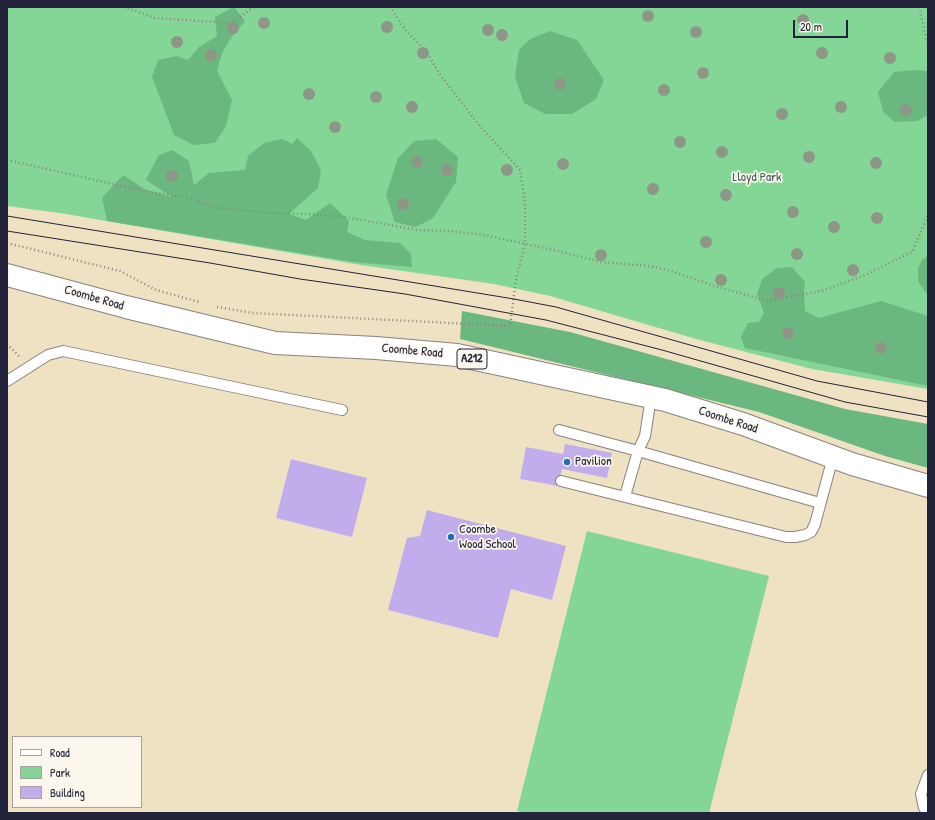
<!DOCTYPE html>
<html>
<head>
<meta charset="utf-8">
<style>
	body { margin:0 }
	#map { position:relative; width:935px; height:820px; overflow:hidden; background:#efe2c3; font-family:"Patrick Hand",sans-serif }
	canvas { display:block }
	.frame { position:absolute; inset:0; border:8px solid #22223b; pointer-events:none }
	.legend { position:absolute; left:12px; top:736px; width:130px; height:72px; box-sizing:border-box; background:#fbf7ec; border:1px solid #a4a2a5; margin:0; padding:5px 7px; list-style:none; font-size:12px; color:#22223b }
	.legend li { display:flex; align-items:center; gap:8px; height:20px }
	.legend b { width:20px; border:1px solid #a4a2a5 }
	.scale { position:absolute; left:793px; top:20px; width:55px; height:18px; box-sizing:border-box; border:2px solid #22223b; border-top:0; padding-left:5px; font-size:12px; line-height:14px; white-space:nowrap; color:#22223b; -webkit-text-stroke:3px #fbf7ec; paint-order:stroke }
</style>
</head>
<body>
<div id="map">
<canvas width="935" height="820"></canvas>
<div class="frame"></div>
<ul class="legend">
<li><b style="height:5px;background:#fff"></b>Road</li>
<li><b style="height:11px;background:#84d697"></b>Park</li>
<li><b style="height:11px;background:#c2adec"></b>Building</li>
</ul>
<div class="scale">20 m</div>
</div>
<script>
const ctx = document.querySelector('canvas').getContext('2d');
ctx.lineJoin = 'round';
function paint(path, color) {
  ctx.fillStyle = color;
  ctx.fill(path, 'evenodd');
}
function toPath(rows) {
  const path = new Path2D();
  for (const r of rows) {
    path.moveTo(r[0], r[1]);
    for (let i = 2; i < r.length; i += 2) path.lineTo(r[i], r[i + 1]);
  }
  return path;
}
function strokePath(path, color, width, dash) {
  ctx.strokeStyle = color;
  ctx.lineWidth = width;
  ctx.lineCap = dash ? 'butt' : 'round';
  ctx.setLineDash(dash || []);
  ctx.stroke(path);
}
function drawText(font, color, halo, rows, align = 'center') {
  ctx.font = font + ' "Patrick Hand",sans-serif';
  ctx.lineWidth = 3.5;
  ctx.setLineDash([]);
  ctx.textBaseline = 'middle';
  ctx.strokeStyle = halo;
  ctx.fillStyle = color;
  for (const [text, x, y, turn = 0] of rows) {
    ctx.save();
    ctx.translate(x, y);
    ctx.rotate((+turn || 0) * Math.PI / 180);
    ctx.textAlign = isNaN(turn) ? turn : align;
    if (halo) ctx.strokeText(text, 0, 0);
    ctx.fillText(text, 0, 0);
    ctx.restore();
  }
}
paint(toPath([
	[7,7,928,7,928,389,812,369,696,339,550,296,494,284,361,265,60,213,7,206],
	[587,531,769,576,709,813,527,813,517,811]
]), '#84d697');
paint(toPath([
	[234,7,245,21,231,38,222,53,217,71,232,100,226,126,215,143,194,145,174,135,152,77,158,60,176,56,188,60,199,47,217,36,215,17],
	[550,31,577,40,604,80,596,99,572,114,545,114,524,103,515,77,519,50,530,39],
	[915,70,928,71,928,115,917,121,895,122,883,112,878,92,894,72],
	[297,138,311,151,321,170,318,188,289,214,306,220,330,203,349,221,347,232,365,240,400,243,411,254,412,267,353,262,107,221,102,198,123,175,146,190,172,197,146,180,158,156,172,150,189,161,194,185,209,173,245,170,248,156,264,143,282,139,292,144],
	[436,139,458,157,456,182,433,218,416,227,395,222,386,195,398,158,414,141],
	[928,256,928,293,925,292,918,281,918,268,922,260],
	[792,267,805,282,804,293,805,311,819,318,881,301,928,316,928,386,745,348,741,337,748,323,759,322,764,313,757,294,762,279,777,268],
	[462,311,570,332,845,409,928,424,928,468,885,456,759,412,460,339]
]), '#6bb780');
paint(toPath([
	[565,444,612,453,607,478,562,469,558,486,520,479,526,447,563,454],
	[291,459,367,478,352,537,276,518],
	[427,510,566,546,552,600,511,589,498,638,388,610,407,538,420,536]
]), '#c2adec');
const lane = toPath([
	[7,381,48,355,63,351,342,410],
	[651,397,645,436,638,451,820,503],
	[559,430,638,451,625,496],
	[561,481,786,537,795,537,805,535,811,532,815,524,833,457],
	[928,775,921,794,924,808,928,812]
]);
const primary = toPath([
	[7,275,126,307,275,343,376,348,457,355,665,400,743,424,852,464,928,486]
]);
strokePath(lane, '#88827f', 12);
strokePath(primary, '#88827f', 24);
strokePath(toPath([
	[124,7,155,18,231,23,254,7],
	[919,7,928,47],
	[7,160,144,191,190,198,218,208,271,213,309,214,345,217,417,230,450,231,484,235,554,250,601,262,649,266,671,271,718,287,767,301,821,291,865,275,912,252,928,215],
	[7,243,120,271,156,290,199,302],
	[217,307,253,313,510,326,516,279,525,244,525,203,520,170,480,126,440,75,427,52,407,32,390,7],
	[7,344,19,356]
]), '#88827f', 2.5, [1, 3]);
strokePath(lane, '#fff', 10);
strokePath(primary, '#fff', 22);
strokePath(toPath([
	[7,216,514,299,556,307,817,381,928,402],
	[7,231,210,263,300,279,405,294,546,320,662,350,845,402,928,417]
]), '#22223b', 1);
ctx.fillStyle = '#8e9688';
for (const [x, y] of [
	[648,16],
	[803,20],
	[264,23],
	[387,27],
	[233,28],
	[488,30],
	[696,32],
	[502,35],
	[177,42],
	[423,53],
	[822,53],
	[211,55],
	[890,58],
	[703,73],
	[560,84],
	[664,90],
	[309,94],
	[376,97],
	[412,107],
	[841,107],
	[906,110],
	[782,114],
	[335,127],
	[680,142],
	[722,152],
	[809,157],
	[417,162],
	[876,163],
	[563,164],
	[447,170],
	[507,170],
	[172,176],
	[653,189],
	[726,195],
	[403,204],
	[793,212],
	[877,218],
	[834,227],
	[706,242],
	[797,254],
	[601,255],
	[853,270],
	[721,280],
	[779,293],
	[788,333],
	[881,348]
]) {
  ctx.beginPath();
  ctx.arc(x, y, 6, 0, 2 * Math.PI);
  ctx.fill();
}
for (const [x, y, r, color] of [
	[567,462,4,"#1f6fb2"],
	[451,537,4,"#1f6fb2"]
]) {
  const dot = new Path2D();
  dot.arc(x, y, r, 0, 2 * Math.PI);
  ctx.fillStyle = color;
  ctx.fill(dot);
  strokePath(dot, '#fbf7ec', 1.5);
}
for (const [x, y, w] of [
	[472,359,30]
]) {
  const box = new Path2D();
  box.roundRect(x - w / 2, y - 10, w, 20, 3);
  ctx.fillStyle = '#fbf7ec';
  ctx.fill(box);
  strokePath(box, '#22223b', 1);
}
drawText('bold 12px', '#22223b', null, [
	["A212",472,359]
]);
drawText('13px', '#3f5857', '#fbf7ec', [
	["Lloyd Park",757,178]
]);
drawText('13px', '#22223b', '#fbf7ec', [
	["Coombe Road",94,298,16],
	["Coombe Road",412,351,5],
	["Coombe Road",728,420,18]
]);
drawText('13px', '#22223b', '#fbf7ec', [
	["Pavilion",575,462],
	["Coombe",459,530],
	["Wood School",459,545]
], 'left');
</script>
</body>
</html>
